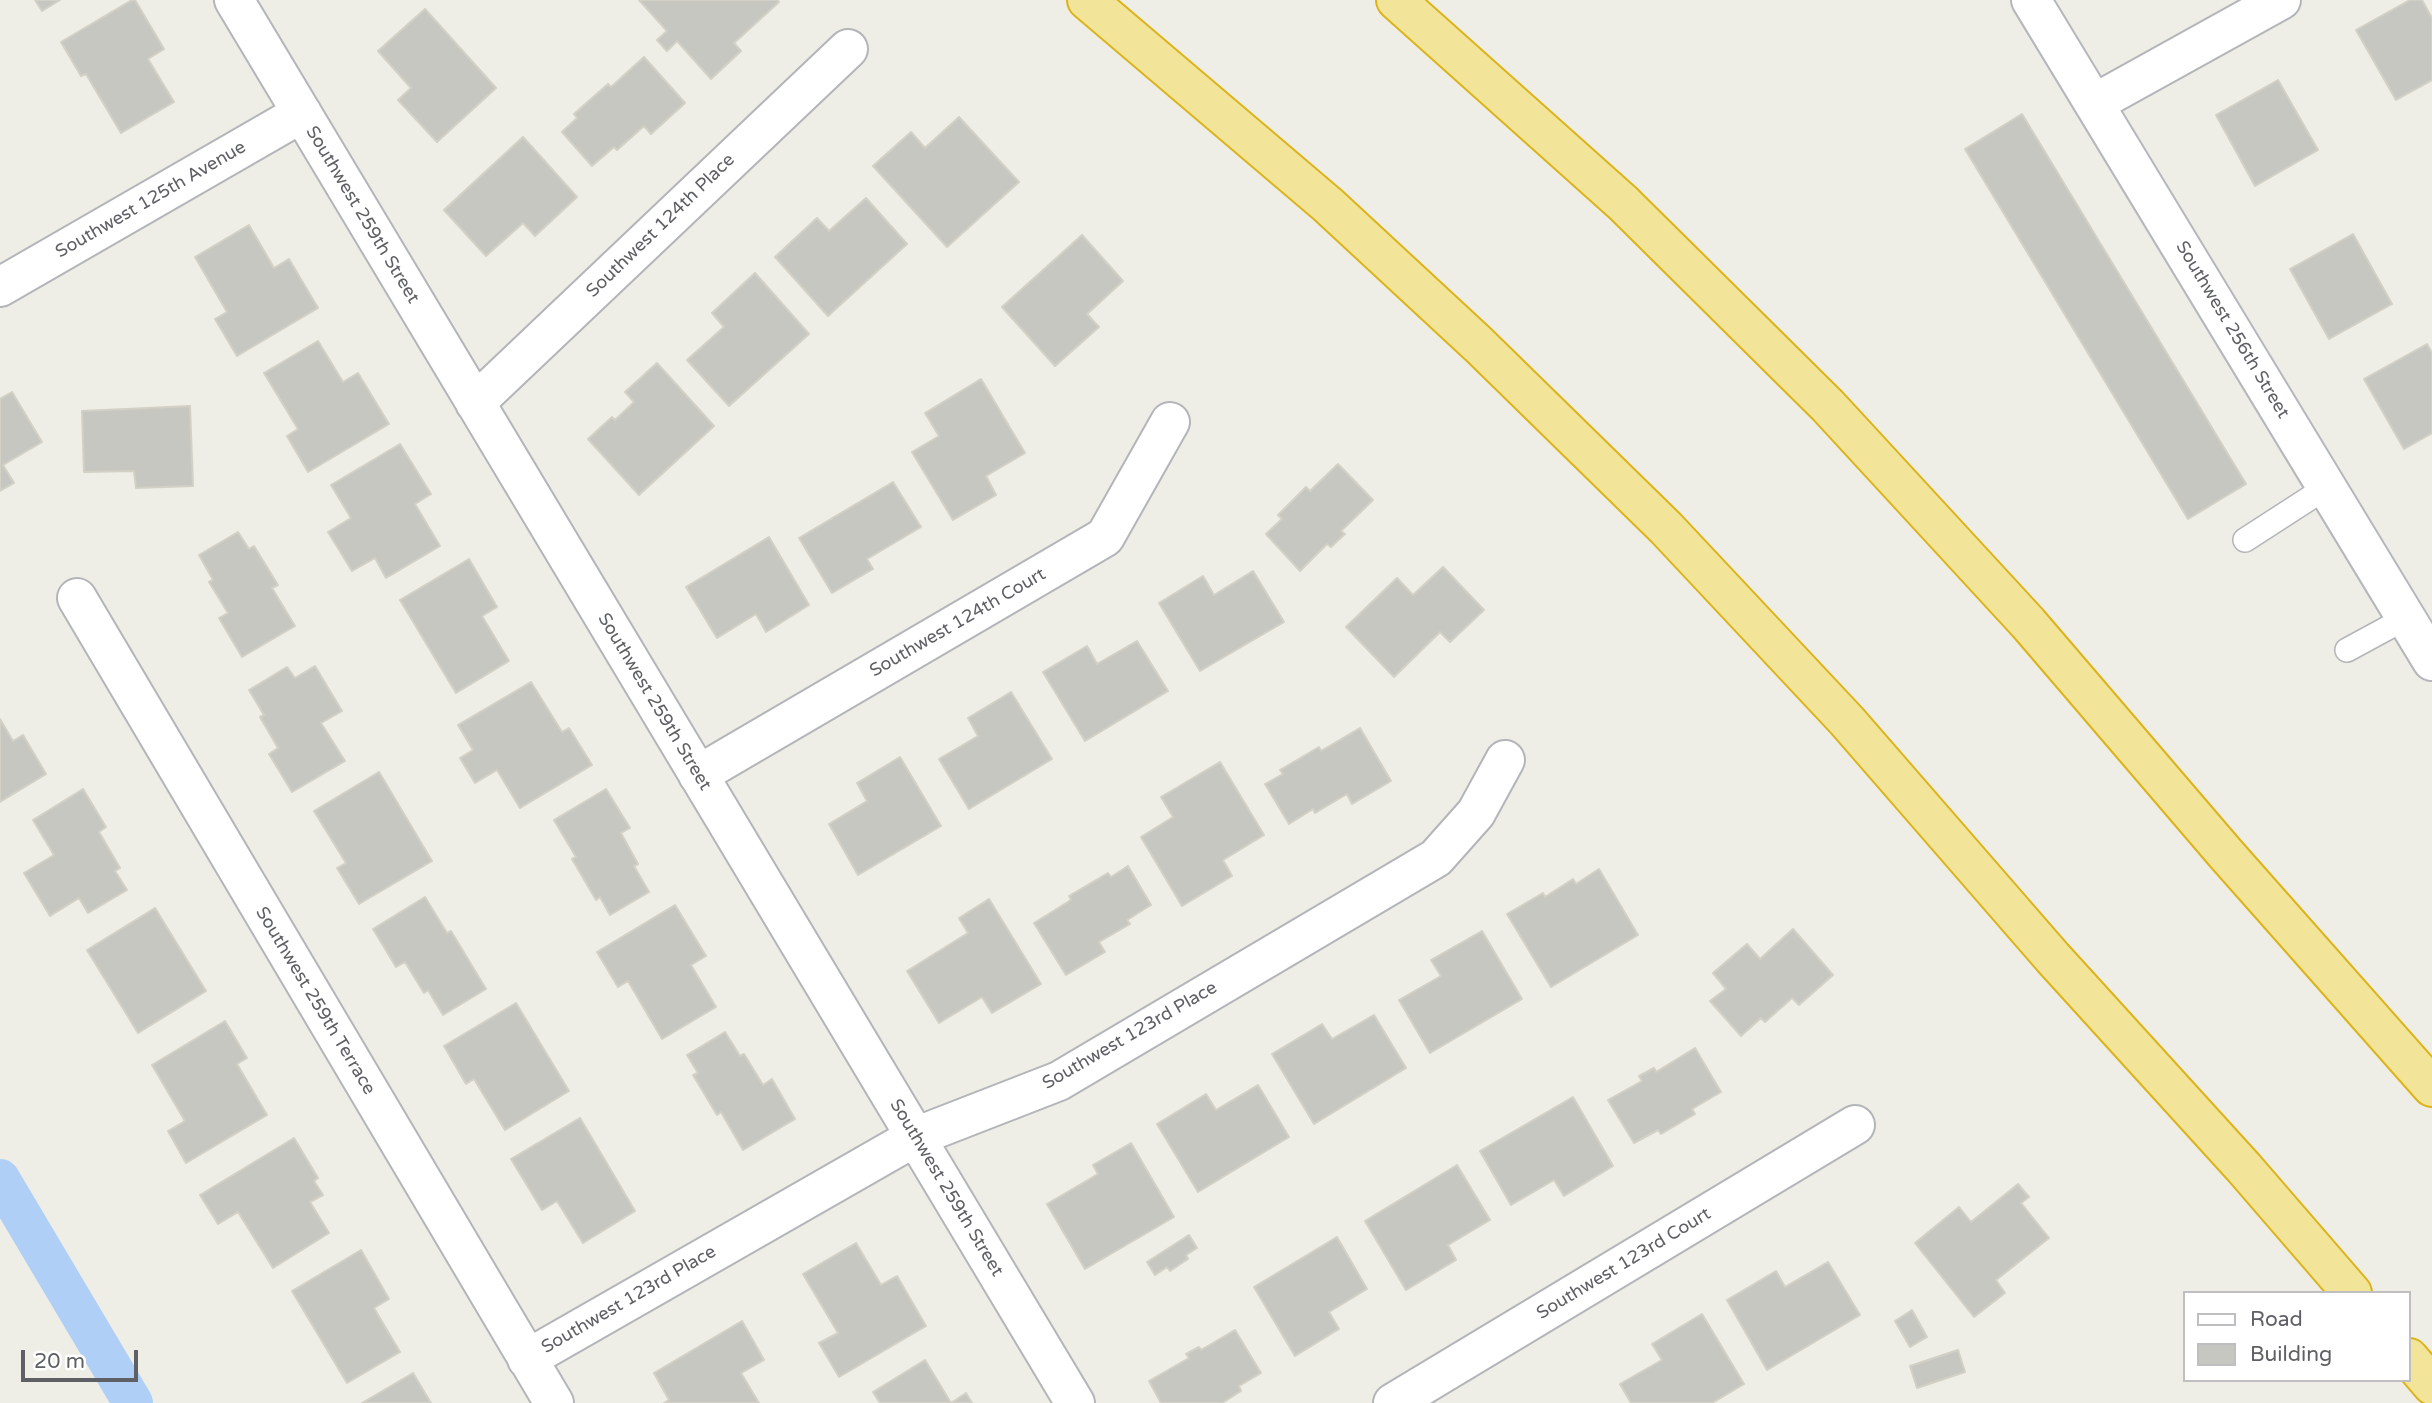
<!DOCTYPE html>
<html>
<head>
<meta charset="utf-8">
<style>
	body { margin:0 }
	#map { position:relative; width:2432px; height:1403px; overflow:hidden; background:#eeede6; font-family:"Varela Round",sans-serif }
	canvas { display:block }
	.legend { position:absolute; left:2183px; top:1291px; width:228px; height:91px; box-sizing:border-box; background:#fff; border:2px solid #bfbfc1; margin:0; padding:9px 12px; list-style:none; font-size:21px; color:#5e6065 }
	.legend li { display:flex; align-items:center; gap:14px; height:35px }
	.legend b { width:35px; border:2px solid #bfbfc1 }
	.scale { position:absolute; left:21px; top:1350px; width:117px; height:32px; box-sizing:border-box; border:4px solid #5e6065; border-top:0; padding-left:9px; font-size:21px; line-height:24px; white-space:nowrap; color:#5e6065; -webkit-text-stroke:5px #fff; paint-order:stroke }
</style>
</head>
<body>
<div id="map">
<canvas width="2432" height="1403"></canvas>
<ul class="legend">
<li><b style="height:9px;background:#fff"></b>Road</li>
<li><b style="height:19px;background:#c7c7c1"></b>Building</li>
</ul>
<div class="scale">20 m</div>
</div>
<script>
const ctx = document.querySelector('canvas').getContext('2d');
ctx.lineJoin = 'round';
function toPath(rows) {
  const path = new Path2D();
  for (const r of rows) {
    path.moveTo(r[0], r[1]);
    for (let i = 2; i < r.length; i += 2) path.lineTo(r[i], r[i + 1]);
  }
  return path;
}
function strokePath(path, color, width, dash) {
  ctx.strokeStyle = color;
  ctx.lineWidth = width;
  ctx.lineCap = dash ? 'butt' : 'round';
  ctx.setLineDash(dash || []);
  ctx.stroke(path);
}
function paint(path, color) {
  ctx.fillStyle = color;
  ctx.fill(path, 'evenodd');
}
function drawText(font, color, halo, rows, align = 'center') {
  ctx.font = font + ' "Varela Round",sans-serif';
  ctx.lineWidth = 5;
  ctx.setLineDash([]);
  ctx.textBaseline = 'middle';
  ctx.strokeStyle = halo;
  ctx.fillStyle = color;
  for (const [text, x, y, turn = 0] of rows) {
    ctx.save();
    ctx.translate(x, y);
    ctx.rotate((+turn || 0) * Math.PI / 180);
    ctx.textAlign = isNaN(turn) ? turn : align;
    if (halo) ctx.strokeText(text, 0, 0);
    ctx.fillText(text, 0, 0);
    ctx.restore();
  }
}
strokePath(toPath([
	[0,1179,133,1403]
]), '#afcff6', 40);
const building = toPath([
	[35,0,60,0,42,11,35,0],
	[132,0,135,0,164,49,148,59,174,102,121,133,86,74,81,76,61,42,132,0],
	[639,0,777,0,779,2,734,43,741,51,711,79,677,41,667,51,657,40,667,31,639,0],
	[2410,0,2422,0,2432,18,2432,80,2396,100,2356,30,2410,0],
	[425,9,496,88,437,142,398,100,411,88,378,51,425,9],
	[644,57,685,103,651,134,644,126,617,150,614,147,592,166,562,132,577,118,574,114,608,84,611,87,644,57],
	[2278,80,2318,150,2255,186,2216,115,2278,80],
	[2022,114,2246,484,2188,519,1965,149,2022,114],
	[959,117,1019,182,947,247,873,166,911,132,925,148,959,117],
	[523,137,577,197,535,236,523,223,486,256,444,210,523,137],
	[866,198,907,244,828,316,775,257,817,218,829,231,866,198],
	[249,225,274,268,289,259,318,308,237,356,215,319,227,312,195,257,249,225],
	[2353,234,2392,304,2329,339,2290,269,2353,234],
	[1082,235,1123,281,1087,314,1099,327,1055,366,1002,307,1082,235],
	[755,273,809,334,729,406,687,360,724,327,712,313,755,273],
	[318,341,343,382,358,373,389,424,308,472,287,436,298,429,264,373,318,341],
	[2427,344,2432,353,2432,433,2404,449,2364,379,2427,344],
	[657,363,714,426,639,495,588,439,612,417,615,420,634,402,625,392,657,363],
	[981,379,1025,453,986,476,996,495,953,520,912,452,939,436,925,413,981,379],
	[12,392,42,442,3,465,14,483,0,491,0,399,12,392],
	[190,406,193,486,136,488,134,471,84,472,82,411,190,406],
	[400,444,431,494,415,504,440,546,386,578,375,558,352,571,328,532,351,518,331,485,400,444],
	[1338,464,1373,500,1341,531,1345,534,1331,547,1327,544,1300,571,1266,534,1282,519,1278,515,1306,487,1310,491,1338,464],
	[893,482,921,527,867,559,873,569,832,593,799,538,893,482],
	[238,532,249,549,254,546,278,585,272,588,295,626,242,657,219,618,228,613,209,582,213,580,199,555,238,532],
	[769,537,809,605,766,632,756,614,717,638,686,587,769,537],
	[469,559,497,607,482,616,509,661,456,693,400,600,469,559],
	[1443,567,1484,610,1450,642,1440,632,1394,677,1346,627,1397,578,1413,595,1443,567],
	[1253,571,1284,622,1200,671,1159,603,1203,576,1214,595,1253,571],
	[1137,641,1168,691,1085,741,1043,672,1087,646,1097,664,1137,641],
	[315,666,342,711,321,723,345,761,292,792,269,754,278,748,260,717,264,715,249,690,287,667,295,678,315,666],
	[531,682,562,732,569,728,592,765,520,808,497,770,475,783,460,758,473,750,458,725,531,682],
	[1011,692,1052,759,969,809,939,759,978,736,968,718,1011,692],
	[0,719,13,741,23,735,46,774,0,802,0,719],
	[1360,728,1391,781,1352,804,1347,794,1315,813,1313,809,1289,824,1265,784,1283,774,1280,770,1319,747,1321,751,1360,728],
	[900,757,941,826,858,875,829,824,867,801,857,783,900,757],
	[1220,762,1264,835,1223,860,1232,876,1182,906,1141,837,1173,817,1161,797,1220,762],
	[379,772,432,861,359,904,337,868,346,863,314,811,379,772],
	[83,789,106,827,99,832,120,868,115,871,127,890,88,913,79,898,50,916,24,873,54,855,33,820,83,789],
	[606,789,630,828,621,833,638,864,634,866,649,892,610,915,600,897,596,900,572,859,576,857,554,820,606,789],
	[1128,866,1151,905,1127,920,1130,924,1099,942,1105,952,1066,975,1034,923,1071,900,1069,896,1108,873,1111,877,1128,866],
	[1599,869,1638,935,1551,987,1507,914,1543,893,1545,897,1573,879,1576,884,1599,869],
	[425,897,447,933,451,931,486,989,443,1015,428,990,424,993,405,962,396,967,373,929,425,897],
	[989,899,1041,984,992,1013,982,997,939,1023,907,971,968,933,959,918,989,899],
	[675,905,706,956,691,965,716,1007,662,1039,628,981,618,987,597,952,675,905],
	[155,908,206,991,138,1033,87,950,155,908],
	[1793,929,1833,975,1799,1005,1792,998,1765,1022,1761,1018,1741,1036,1710,1001,1726,989,1713,973,1747,944,1760,959,1793,929],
	[1482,931,1522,999,1430,1053,1399,1000,1441,976,1431,960,1482,931],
	[516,1003,569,1091,505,1130,474,1079,466,1084,444,1046,516,1003],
	[1374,1015,1406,1068,1314,1124,1272,1054,1322,1024,1332,1039,1374,1015],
	[225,1021,247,1058,237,1064,267,1115,186,1163,168,1131,185,1121,152,1065,225,1021],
	[725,1032,740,1056,744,1054,763,1085,772,1079,795,1119,743,1150,721,1112,717,1115,693,1075,698,1073,687,1055,725,1032],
	[1695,1048,1721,1092,1692,1109,1695,1114,1661,1134,1658,1130,1634,1143,1608,1100,1642,1081,1639,1076,1654,1068,1656,1072,1695,1048],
	[1258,1085,1289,1137,1198,1192,1157,1124,1206,1094,1216,1110,1258,1085],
	[1573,1097,1613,1166,1564,1196,1554,1180,1511,1205,1480,1151,1573,1097],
	[580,1118,635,1211,583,1243,557,1201,542,1210,511,1159,580,1118],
	[294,1138,318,1178,314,1181,323,1195,310,1202,329,1233,273,1268,238,1212,218,1224,200,1195,294,1138],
	[1131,1143,1174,1217,1085,1269,1047,1204,1098,1174,1093,1165,1131,1143],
	[1457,1165,1490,1220,1448,1245,1456,1260,1406,1290,1365,1221,1457,1165],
	[2018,1184,2029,1197,2021,1203,2049,1238,1996,1280,2005,1293,1974,1317,1915,1243,1959,1207,1971,1222,2018,1184],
	[1189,1235,1197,1248,1186,1255,1188,1259,1170,1271,1167,1267,1155,1275,1147,1262,1189,1235],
	[1337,1237,1367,1289,1329,1312,1339,1329,1295,1356,1254,1287,1337,1237],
	[856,1243,881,1285,897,1276,926,1326,839,1377,819,1343,838,1333,803,1274,856,1243],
	[361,1250,389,1299,374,1308,400,1352,347,1383,292,1291,361,1250],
	[1828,1262,1860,1315,1767,1370,1727,1300,1776,1271,1785,1287,1828,1262],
	[1912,1310,1927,1337,1910,1347,1895,1321,1912,1310],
	[1702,1314,1744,1384,1712,1403,1631,1403,1620,1384,1662,1360,1652,1344,1702,1314],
	[742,1321,764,1360,741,1373,759,1403,664,1403,669,1400,654,1373,742,1321],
	[1235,1330,1261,1373,1239,1386,1241,1391,1222,1403,1161,1403,1149,1381,1189,1358,1186,1354,1199,1347,1201,1350,1235,1330],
	[1958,1350,1965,1372,1917,1388,1910,1366,1958,1350],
	[925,1360,951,1403,966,1393,972,1403,880,1403,873,1392,925,1360],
	[413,1373,431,1403,362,1403,413,1373]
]);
paint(building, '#c7c7c1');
strokePath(building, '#d3d0c5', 2);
const lane = toPath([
	[2245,540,2327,487],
	[2347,650,2406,618]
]);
const street = toPath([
	[234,0,1075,1403],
	[2095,103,2281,0],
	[0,287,302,113],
	[475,403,848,49],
	[77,598,554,1403],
	[698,775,1105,537,1170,422],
	[527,1359,915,1137,1059,1081,1436,858,1476,813,1505,760],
	[1393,1403,1855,1125]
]);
const secondary = toPath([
	[2031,0,2432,661]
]);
const highway = toPath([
	[1087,0,1328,205,1479,345,1666,528,1847,721,2053,958,2244,1168,2352,1293],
	[1396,0,1623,203,1828,406,2028,623,2225,853,2432,1087],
	[2409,1358,2432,1385]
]);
strokePath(lane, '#b3b5b9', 26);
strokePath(street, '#b3b5b9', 42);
strokePath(secondary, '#b5b7bc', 42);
strokePath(highway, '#dcb419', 42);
strokePath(lane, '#fff', 23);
strokePath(street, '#fff', 38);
strokePath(secondary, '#fff', 38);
strokePath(highway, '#f2e59a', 38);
drawText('18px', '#5e6065', '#fff', [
	["Southwest 125th Avenue",151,200,-30],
	["Southwest 259th Street",362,215,59],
	["Southwest 124th Place",661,226,-44],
	["Southwest 256th Street",2232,330,59],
	["Southwest 124th Court",958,623,-30],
	["Southwest 259th Street",654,702,59],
	["Southwest 259th Terrace",315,1001,59],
	["Southwest 123rd Place",1130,1036,-30],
	["Southwest 259th Street",946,1188,59],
	["Southwest 123rd Court",1624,1264,-31],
	["Southwest 123rd Place",629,1300,-30]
]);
</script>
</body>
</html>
